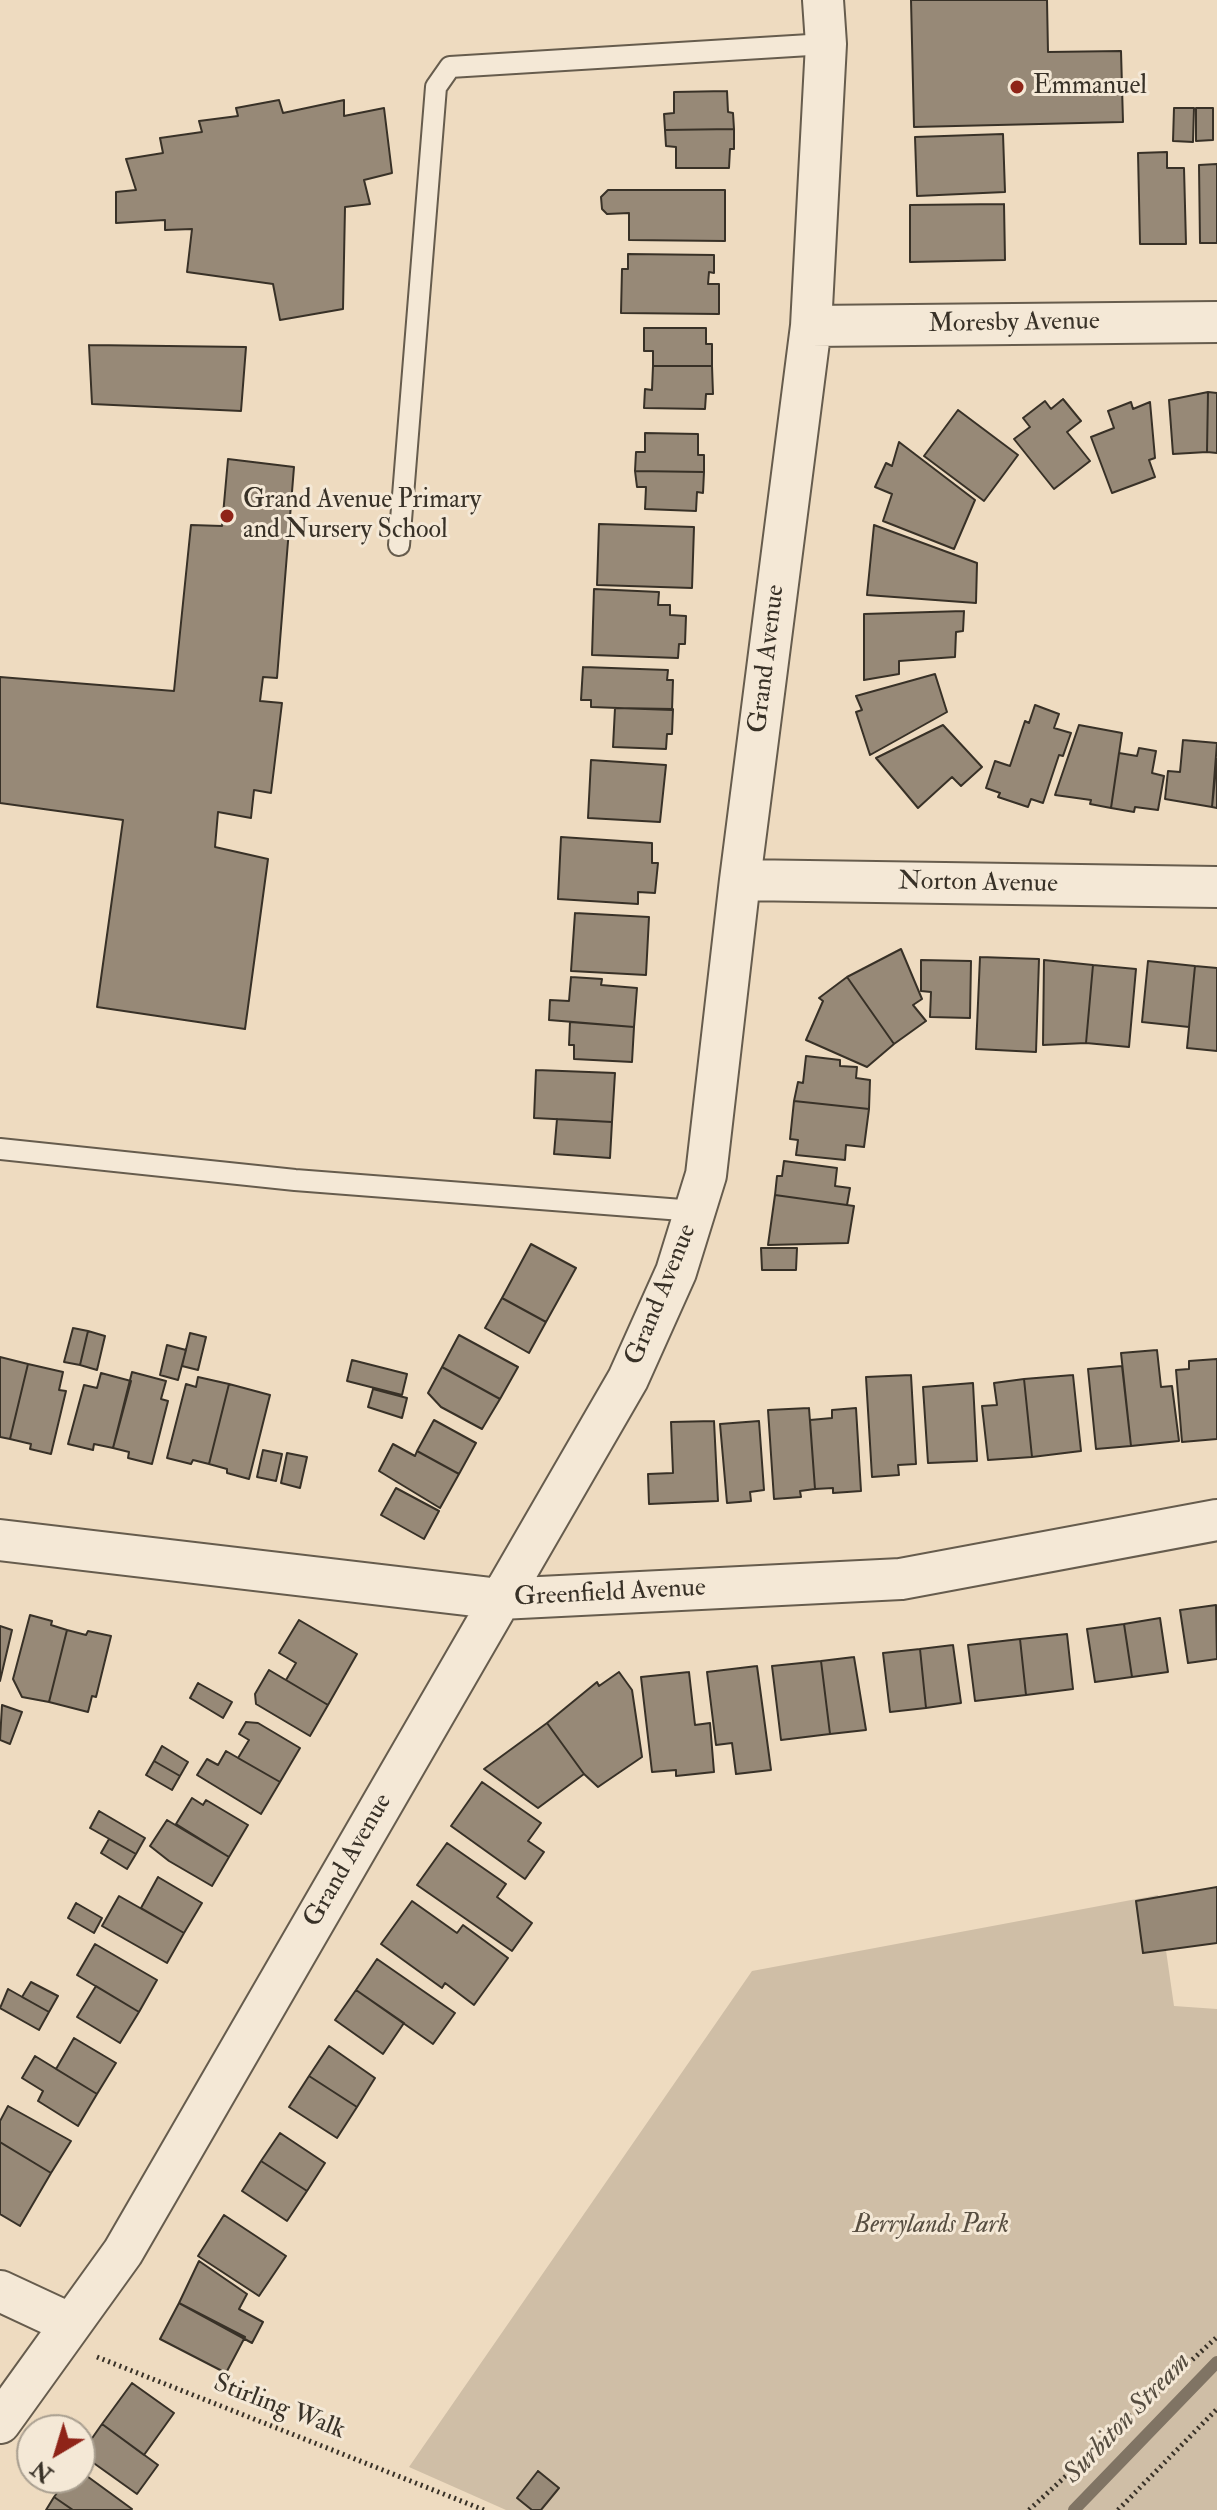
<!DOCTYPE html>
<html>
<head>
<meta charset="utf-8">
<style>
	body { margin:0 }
	#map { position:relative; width:1217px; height:2510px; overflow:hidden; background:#eedbc0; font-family:"IM FELL Double Pica",serif }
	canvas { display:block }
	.north { position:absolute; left:16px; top:2414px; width:80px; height:80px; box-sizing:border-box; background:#f4e8d6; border:2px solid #a99f90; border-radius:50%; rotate:218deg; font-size:22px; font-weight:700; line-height:32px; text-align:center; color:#383127 }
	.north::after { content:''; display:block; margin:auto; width:28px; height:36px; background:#8f2418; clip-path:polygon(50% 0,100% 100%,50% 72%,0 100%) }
</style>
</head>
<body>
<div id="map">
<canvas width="1217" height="2510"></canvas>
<div class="north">N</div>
</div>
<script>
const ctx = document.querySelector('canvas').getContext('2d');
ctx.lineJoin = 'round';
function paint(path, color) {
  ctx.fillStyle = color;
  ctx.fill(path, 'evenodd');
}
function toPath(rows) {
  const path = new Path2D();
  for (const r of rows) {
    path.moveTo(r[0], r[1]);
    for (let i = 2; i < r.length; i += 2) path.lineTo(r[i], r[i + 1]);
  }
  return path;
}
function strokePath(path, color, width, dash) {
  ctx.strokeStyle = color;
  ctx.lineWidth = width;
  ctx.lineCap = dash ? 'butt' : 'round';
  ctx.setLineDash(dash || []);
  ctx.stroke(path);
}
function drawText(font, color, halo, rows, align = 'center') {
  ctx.font = font + ' "IM FELL Double Pica",serif';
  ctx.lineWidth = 6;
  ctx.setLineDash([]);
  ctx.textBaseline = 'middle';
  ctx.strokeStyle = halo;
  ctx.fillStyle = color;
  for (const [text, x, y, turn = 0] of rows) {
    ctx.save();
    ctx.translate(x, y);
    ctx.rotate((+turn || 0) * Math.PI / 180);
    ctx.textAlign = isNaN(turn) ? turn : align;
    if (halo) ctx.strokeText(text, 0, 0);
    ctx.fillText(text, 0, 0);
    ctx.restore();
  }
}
paint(toPath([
	[1158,1895,1174,2006,1217,2009,1217,2510,506,2510,409,2467,752,1971]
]), '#cfbea6');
strokePath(toPath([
	[1074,2510,1217,2362]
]), '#807464', 12);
const building = toPath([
	[911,0,1047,0,1048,52,1121,51,1123,122,914,127,911,0],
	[727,91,728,112,733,113,734,129,665,130,664,114,674,113,674,92,727,91],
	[279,100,283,113,344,100,344,116,384,108,392,173,364,180,370,204,345,207,343,309,280,320,273,284,187,272,192,229,165,230,165,220,116,223,116,192,136,190,126,159,163,153,160,138,202,132,199,121,238,116,236,108,279,100],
	[1174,108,1194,108,1193,142,1173,141,1174,108],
	[1196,108,1213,108,1213,140,1196,141,1196,108],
	[734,129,734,149,730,149,729,168,676,168,676,147,666,146,665,130,734,129],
	[1003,134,1005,192,917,196,915,137,1003,134],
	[1167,152,1167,168,1184,168,1186,244,1140,244,1138,153,1167,152],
	[1217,164,1217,243,1200,243,1199,165,1217,164],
	[608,190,725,190,725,241,629,240,629,213,607,214,602,209,601,197,608,190],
	[1004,204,1005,260,910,262,910,205,1004,204],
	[628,254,714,255,714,273,709,272,708,284,719,284,719,314,621,313,622,269,628,269,628,254],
	[644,328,706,328,706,344,712,344,712,366,653,366,653,351,644,351,644,328],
	[89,345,246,347,241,411,92,404,89,345],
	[653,366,712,366,713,394,706,394,705,409,644,408,645,389,652,390,653,366],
	[1208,392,1217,393,1217,453,1207,452,1208,392],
	[1208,392,1207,452,1173,454,1169,400,1208,392],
	[1063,399,1081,421,1067,432,1090,461,1054,489,1014,439,1030,427,1023,418,1045,401,1051,409,1063,399],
	[1131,402,1133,409,1150,402,1155,458,1149,460,1155,477,1112,493,1091,437,1114,428,1108,411,1131,402],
	[958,410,1018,455,984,501,924,456,958,410],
	[645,433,698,434,698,455,704,455,704,472,635,471,636,452,645,452,645,433],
	[899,442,975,500,954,549,883,521,892,494,875,487,886,463,892,466,899,442],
	[228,459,294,467,277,678,263,677,260,701,282,703,271,793,254,790,251,818,218,812,215,847,268,859,245,1029,97,1007,123,820,0,803,0,677,174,691,191,525,222,526,228,459],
	[635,471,704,472,703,493,697,492,696,511,645,509,646,487,637,487,635,471],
	[599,524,694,527,692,588,597,585,599,524],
	[874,525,977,563,976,603,867,595,874,525],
	[594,589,659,592,658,605,670,605,670,615,686,616,685,644,679,644,678,658,592,655,594,589],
	[964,611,963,631,956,632,955,657,899,661,899,674,864,680,864,614,964,611],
	[583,667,668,670,667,680,673,680,672,710,591,707,591,700,581,700,583,667],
	[935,674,947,712,870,755,856,712,862,710,856,696,935,674],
	[1035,705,1059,714,1054,728,1071,733,1063,756,1059,755,1043,803,1031,799,1028,807,998,797,1000,793,986,788,995,761,1010,766,1025,721,1029,723,1035,705],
	[615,708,673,709,672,734,667,734,666,749,613,747,615,708],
	[943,725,982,767,961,786,952,777,918,808,876,758,943,725],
	[1079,725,1122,733,1111,808,1090,804,1091,800,1055,795,1079,725],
	[1183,740,1217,743,1212,807,1165,799,1168,771,1180,772,1183,740],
	[1139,748,1156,751,1152,773,1164,776,1158,810,1135,807,1134,812,1111,808,1119,753,1137,756,1139,748],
	[1217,759,1217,808,1212,807,1217,759],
	[591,760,666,765,660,822,588,818,591,760],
	[561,837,652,843,652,863,658,863,655,893,638,892,638,904,558,899,561,837],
	[575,913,649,917,646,975,571,971,575,913],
	[901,949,922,999,913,1005,926,1021,894,1044,847,977,901,949],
	[980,957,1039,959,1036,1052,976,1049,980,957],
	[921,960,971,961,970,1018,930,1017,931,992,921,991,921,960],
	[1044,960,1093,965,1086,1043,1043,1045,1044,960],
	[1148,961,1195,966,1189,1027,1142,1022,1148,961],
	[1093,965,1136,969,1129,1047,1086,1043,1093,965],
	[1195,966,1217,968,1217,1051,1187,1048,1195,966],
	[571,977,602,979,601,985,637,988,634,1027,549,1020,550,1000,569,1001,571,977],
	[847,977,894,1044,867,1067,806,1040,823,1001,819,998,847,977],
	[570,1022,634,1027,632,1062,574,1059,574,1045,569,1045,570,1022],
	[806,1056,840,1060,840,1066,857,1067,856,1078,870,1080,869,1109,794,1101,798,1082,803,1083,806,1056],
	[536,1070,615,1073,612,1122,534,1118,536,1070],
	[794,1101,869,1109,864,1147,846,1145,845,1160,796,1155,798,1140,790,1139,794,1101],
	[557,1119,612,1122,610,1158,554,1154,557,1119],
	[784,1161,837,1168,835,1186,850,1188,847,1205,775,1195,777,1176,782,1176,784,1161],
	[775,1195,854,1206,848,1243,768,1245,775,1195],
	[531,1244,576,1268,546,1322,502,1298,531,1244],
	[761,1248,797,1248,796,1270,762,1270,761,1248],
	[502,1298,546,1322,529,1353,485,1328,502,1298],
	[73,1328,88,1331,80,1365,64,1362,73,1328],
	[88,1331,105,1336,97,1370,80,1365,88,1331],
	[190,1333,206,1337,198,1370,182,1366,190,1333],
	[459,1335,518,1367,500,1399,442,1367,459,1335],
	[167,1345,186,1350,178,1380,160,1375,167,1345],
	[1157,1350,1161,1387,1172,1386,1179,1441,1131,1446,1121,1353,1157,1350],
	[0,1357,28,1364,10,1439,0,1437,0,1357],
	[1217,1359,1217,1439,1182,1442,1176,1370,1189,1369,1189,1361,1217,1359],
	[352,1360,407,1374,402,1395,347,1381,352,1360],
	[28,1364,63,1372,59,1390,66,1391,51,1454,30,1449,31,1444,10,1439,28,1364],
	[1122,1366,1131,1446,1096,1449,1088,1369,1122,1366],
	[442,1367,500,1399,482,1429,441,1407,428,1393,442,1367],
	[132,1372,166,1381,161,1399,168,1401,152,1464,128,1458,129,1452,113,1448,132,1372],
	[101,1373,131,1381,113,1448,94,1444,93,1450,68,1444,84,1385,97,1388,101,1373],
	[911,1375,916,1464,898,1465,899,1475,872,1477,866,1377,911,1375],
	[1073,1375,1081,1451,1032,1457,1024,1379,1073,1375],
	[198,1377,229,1384,209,1464,193,1460,191,1464,167,1458,186,1384,196,1387,198,1377],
	[1024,1379,1032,1457,988,1460,982,1406,997,1405,994,1383,1024,1379],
	[973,1383,977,1461,928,1463,923,1387,973,1383],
	[229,1384,270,1395,249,1479,227,1473,227,1469,209,1464,229,1384],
	[373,1389,407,1398,402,1418,368,1407,373,1389],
	[809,1408,815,1489,800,1491,801,1497,774,1499,768,1410,809,1408],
	[856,1408,861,1491,833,1493,833,1488,815,1489,810,1420,832,1418,832,1410,856,1408],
	[434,1420,476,1443,459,1474,417,1451,434,1420],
	[714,1421,718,1501,649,1504,648,1474,673,1473,671,1422,714,1421],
	[759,1421,764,1490,750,1492,751,1501,727,1503,720,1424,759,1421],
	[393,1444,415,1456,417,1451,459,1474,440,1508,379,1471,393,1444],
	[263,1450,282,1454,276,1481,257,1477,263,1450],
	[287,1453,307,1457,300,1488,281,1483,287,1453],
	[396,1488,439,1511,424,1539,381,1515,396,1488],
	[1216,1605,1217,1659,1188,1663,1180,1610,1216,1605],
	[30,1615,52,1621,51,1625,67,1630,49,1702,22,1697,13,1679,30,1615],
	[1160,1618,1168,1672,1132,1677,1124,1624,1160,1618],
	[299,1620,357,1654,328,1705,286,1680,296,1663,279,1653,299,1620],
	[1124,1624,1132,1677,1095,1682,1087,1629,1124,1624],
	[0,1626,12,1630,0,1681,0,1626],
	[67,1630,86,1635,88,1631,111,1636,96,1697,92,1696,88,1712,49,1702,67,1630],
	[1067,1634,1073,1689,1026,1695,1020,1639,1067,1634],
	[1020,1639,1026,1695,975,1701,968,1645,1020,1639],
	[953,1645,961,1703,926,1708,920,1649,953,1645],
	[920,1649,926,1708,890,1712,883,1653,920,1649],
	[854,1657,866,1730,830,1734,821,1661,854,1657],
	[821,1661,830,1734,781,1740,772,1666,821,1661],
	[757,1666,771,1770,736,1774,732,1743,716,1745,707,1672,757,1666],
	[269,1670,328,1705,310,1736,256,1704,255,1694,269,1670],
	[619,1672,632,1690,642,1757,598,1787,584,1774,547,1723,597,1682,599,1686,619,1672],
	[689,1672,695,1725,710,1723,714,1772,676,1776,676,1770,652,1772,641,1677,689,1672],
	[198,1683,232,1702,223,1718,190,1698,198,1683],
	[2,1705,22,1712,10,1744,0,1740,2,1705],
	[246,1722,258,1723,300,1748,280,1782,238,1758,249,1740,239,1734,246,1722],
	[547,1723,584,1774,538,1808,484,1769,547,1723],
	[162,1746,188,1762,180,1776,154,1761,162,1746],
	[226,1751,280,1782,261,1814,197,1775,207,1759,218,1765,226,1751],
	[154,1761,180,1776,172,1790,146,1775,154,1761],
	[482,1782,541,1823,528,1841,544,1852,525,1879,451,1826,482,1782],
	[192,1798,203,1805,206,1800,248,1825,229,1857,176,1824,192,1798],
	[99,1811,145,1838,136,1854,90,1828,99,1811],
	[167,1820,229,1857,212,1886,169,1861,150,1846,167,1820],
	[109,1839,136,1854,127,1869,101,1853,109,1839],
	[447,1843,506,1884,497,1897,532,1923,512,1951,417,1885,447,1843],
	[158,1877,202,1903,184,1933,141,1908,158,1877],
	[1217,1887,1217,1943,1143,1953,1136,1901,1217,1887],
	[119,1896,184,1933,167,1963,102,1926,119,1896],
	[412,1901,457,1933,463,1925,508,1958,474,2005,445,1983,442,1988,381,1944,412,1901],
	[76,1903,102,1918,94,1933,68,1918,76,1903],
	[95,1944,157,1980,139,2012,77,1975,95,1944],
	[377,1959,455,2013,433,2044,356,1990,377,1959],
	[31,1982,58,1996,49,2012,22,1997,31,1982],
	[96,1986,139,2012,120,2043,77,2017,96,1986],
	[8,1989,49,2012,39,2030,0,2008,8,1989],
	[356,1990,404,2023,383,2054,335,2020,356,1990],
	[74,2038,116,2063,97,2094,56,2069,74,2038],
	[329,2046,375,2078,357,2107,309,2076,329,2046],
	[35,2056,97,2094,78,2126,38,2101,43,2091,22,2078,35,2056],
	[309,2076,357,2107,337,2138,289,2107,309,2076],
	[8,2106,71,2141,51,2173,0,2142,0,2121,8,2106],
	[280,2133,325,2163,307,2191,261,2161,280,2133],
	[0,2142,51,2173,20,2226,0,2214,0,2142],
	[261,2161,307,2191,287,2221,242,2191,261,2161],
	[224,2215,286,2256,259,2296,198,2256,224,2215],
	[199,2261,247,2294,239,2309,263,2322,252,2343,179,2303,199,2261],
	[179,2303,245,2337,226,2373,160,2339,179,2303],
	[132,2383,174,2413,144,2455,102,2424,132,2383],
	[102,2424,158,2465,137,2494,81,2454,102,2424],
	[80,2471,132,2509,131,2510,73,2510,54,2497,68,2478,80,2478,80,2471],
	[538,2471,559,2488,541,2510,532,2510,517,2498,538,2471],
	[54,2497,73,2510,46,2510,54,2497]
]);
paint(building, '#978977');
strokePath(building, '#383127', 2);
const service = toPath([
	[399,545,436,87,450,67,826,44],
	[0,1149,295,1180,695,1211]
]);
const minor = toPath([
	[811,326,1217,322],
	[740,880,1217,887],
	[0,1540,500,1599,901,1579,1217,1520],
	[0,2291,71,2324],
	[0,2423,123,2252,628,1379,676,1272,706,1175,740,880,811,326,826,44,823,0]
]);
strokePath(service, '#665c4d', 24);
strokePath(minor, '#665c4d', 44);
strokePath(toPath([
	[97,2357,484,2510],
	[1029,2510,1217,2337],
	[1118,2510,1217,2409]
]), '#383127', 5, [2, 4]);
strokePath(service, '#f4e8d6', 20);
strokePath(minor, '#f4e8d6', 40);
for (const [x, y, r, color] of [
	[1017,87,8,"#8f2418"],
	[227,516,8,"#8f2418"]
]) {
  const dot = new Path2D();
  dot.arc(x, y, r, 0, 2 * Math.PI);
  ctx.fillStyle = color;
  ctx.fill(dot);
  strokePath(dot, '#f4e8d6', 3);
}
drawText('26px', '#383127', '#f4e8d6', [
	["Emmanuel",1033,87],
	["Grand Avenue Primary",243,501],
	["and Nursery School",243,531]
], 'left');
drawText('26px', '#383127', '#f4e8d6', [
	["Moresby Avenue",1014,324,-1],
	["Grand Avenue",768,659,-83],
	["Norton Avenue",978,884,1],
	["Grand Avenue",662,1295,-68],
	["Greenfield Avenue",610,1594,-3],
	["Grand Avenue",349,1861,-60],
	["Stirling Walk",279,2408,21]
]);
drawText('italic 26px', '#564d40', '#f4e8d6', [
	["Berrylands Park",931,2226]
]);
drawText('italic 28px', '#564d40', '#f4e8d6', [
	["Surbiton Stream",1128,2419,-46]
]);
</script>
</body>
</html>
